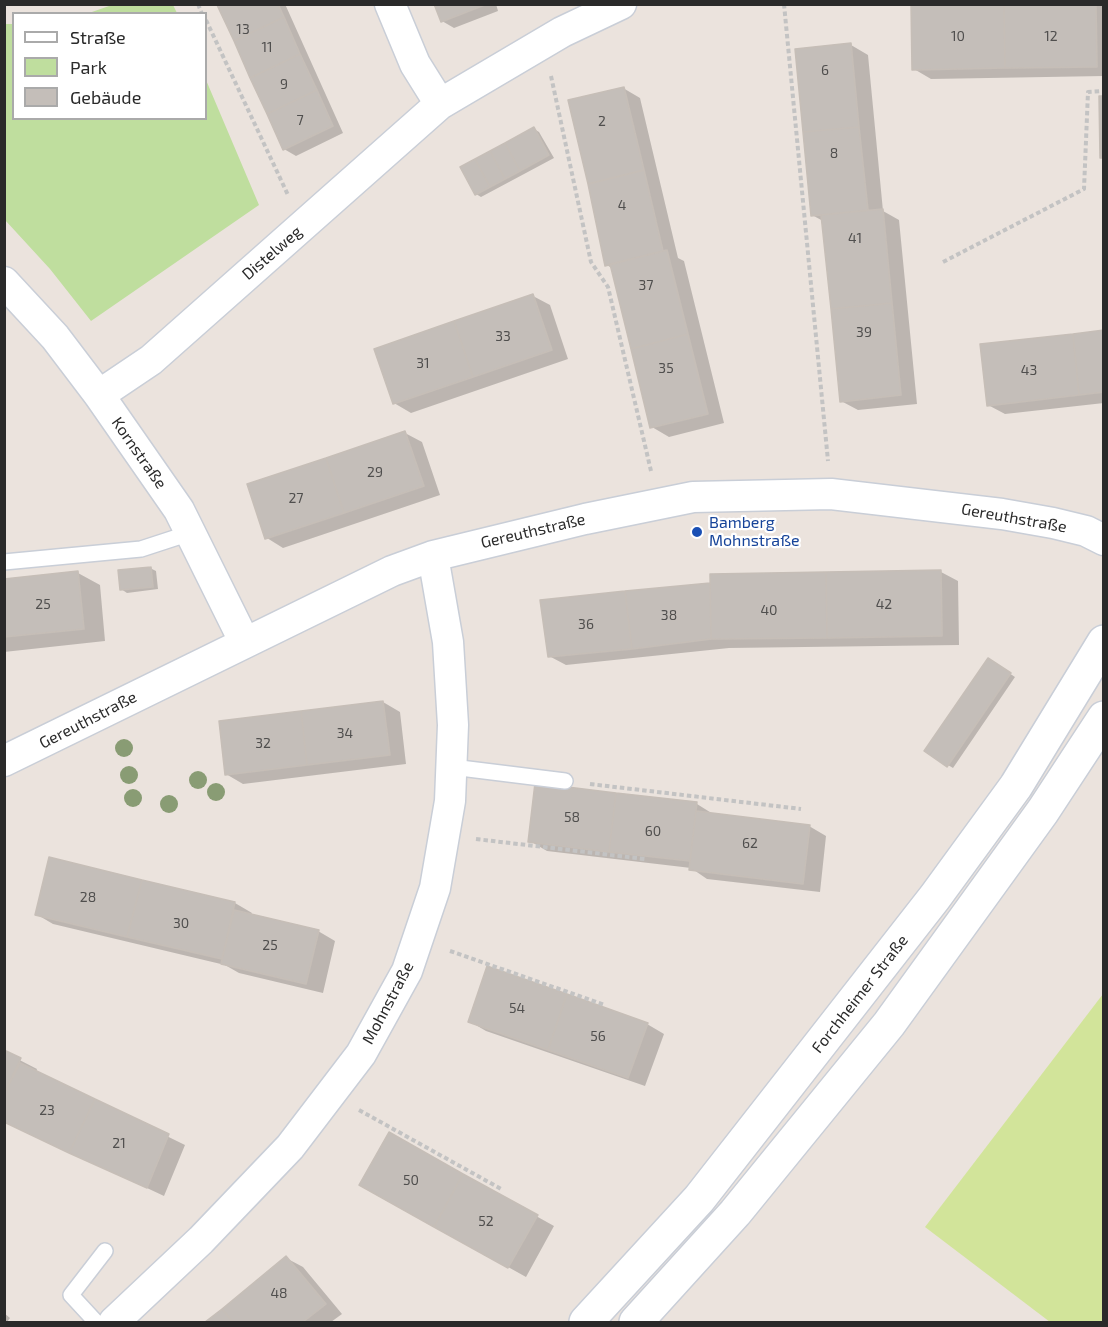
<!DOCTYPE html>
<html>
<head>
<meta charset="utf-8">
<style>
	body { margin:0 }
	#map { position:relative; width:1108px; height:1327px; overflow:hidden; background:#ebe3dd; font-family:"Exo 2",sans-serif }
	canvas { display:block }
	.frame { position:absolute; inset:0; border:6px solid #2a2a2a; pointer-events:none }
	.legend { position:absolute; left:12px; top:12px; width:195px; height:108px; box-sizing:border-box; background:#fff; border:2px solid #aaa; margin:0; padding:8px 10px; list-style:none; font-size:18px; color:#2a2a2a }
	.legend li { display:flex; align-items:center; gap:12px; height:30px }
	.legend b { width:30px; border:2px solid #aaa }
</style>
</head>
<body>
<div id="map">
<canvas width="1108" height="1327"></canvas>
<div class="frame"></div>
<ul class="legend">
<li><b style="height:8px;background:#fff"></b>Straße</li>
<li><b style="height:16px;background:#bfde9e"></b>Park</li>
<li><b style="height:16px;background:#c4beb9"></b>Gebäude</li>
</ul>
</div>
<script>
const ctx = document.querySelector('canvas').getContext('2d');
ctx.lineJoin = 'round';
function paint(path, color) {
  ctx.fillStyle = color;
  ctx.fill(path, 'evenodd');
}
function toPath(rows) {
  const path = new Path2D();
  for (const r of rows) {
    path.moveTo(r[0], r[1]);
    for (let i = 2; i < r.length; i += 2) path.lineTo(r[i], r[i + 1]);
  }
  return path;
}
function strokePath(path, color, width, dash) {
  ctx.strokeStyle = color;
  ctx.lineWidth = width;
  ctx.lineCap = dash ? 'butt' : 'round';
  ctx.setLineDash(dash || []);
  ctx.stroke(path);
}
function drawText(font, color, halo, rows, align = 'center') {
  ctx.font = font + ' "Exo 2",sans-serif';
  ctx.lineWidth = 4.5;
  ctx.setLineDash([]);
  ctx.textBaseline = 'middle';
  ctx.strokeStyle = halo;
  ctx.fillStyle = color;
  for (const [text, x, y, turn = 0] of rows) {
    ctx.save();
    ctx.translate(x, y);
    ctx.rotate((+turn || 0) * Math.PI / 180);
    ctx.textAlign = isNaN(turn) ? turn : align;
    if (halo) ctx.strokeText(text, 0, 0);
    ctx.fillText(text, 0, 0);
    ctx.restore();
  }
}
paint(toPath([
	[112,5,173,5,177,13,89,13],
	[5,24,13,24,14,118,206,118,206,80,259,205,91,321,50,269,5,220]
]), '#bfde9e');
paint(toPath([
	[1103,994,1103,1322,1050,1322,925,1227]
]), '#d2e49a');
paint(toPath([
	[285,4,343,133,296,156,284,149,219,6],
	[436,4,496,4,498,11,454,28,442,21],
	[913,4,1104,4,1104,76,931,79,914,69],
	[851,45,868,55,883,211,899,220,917,404,858,410,841,401,823,221,812,215],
	[623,88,640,98,678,258,684,261,724,423,669,437,652,427,613,269,607,265],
	[534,129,539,132,554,158,481,197,476,194],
	[533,296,550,305,568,359,411,413,394,403],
	[1104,332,1104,403,1005,414,988,405],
	[405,433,422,442,440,495,283,548,267,538],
	[150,568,156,571,158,589,127,593,121,589],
	[941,572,958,581,959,645,729,648,566,665,549,656,542,601,711,584],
	[78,573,100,585,105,641,4,652,4,580],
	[994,663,1015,677,953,768,948,765],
	[383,702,400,712,406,764,243,784,226,774],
	[697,804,713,814,809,826,826,836,820,892,707,879,691,868,547,851,530,841],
	[50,859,235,903,252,913,251,915,318,931,335,941,323,993,239,973,225,965,53,924,36,914],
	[469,1021,647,1024,664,1034,645,1086,486,1031],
	[4,1052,37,1069,36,1072,185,1145,164,1196,4,1121],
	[389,1134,554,1226,526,1277,361,1185],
	[286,1258,303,1267,342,1314,331,1322,208,1322],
	[4,1313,10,1318,7,1322,4,1322]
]), '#0003');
const building = toPath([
	[278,4,284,17,234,41,217,5,278,4],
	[434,4,487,4,441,22,434,4],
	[911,4,1004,4,1005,68,912,70,911,4],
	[1004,4,1096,4,1097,67,1005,68,1004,4],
	[284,17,300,54,250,78,234,41,284,17],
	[851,43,859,127,803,132,795,49,851,43],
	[300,54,317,90,267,114,250,78,300,54],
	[624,87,644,170,588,184,568,100,624,87],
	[317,90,333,126,283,150,267,114,317,90],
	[1099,96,1104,96,1104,158,1100,158,1099,96],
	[534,127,549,155,520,171,505,143,534,127],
	[859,127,868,210,811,216,803,132,859,127],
	[505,143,520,171,505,179,490,151,505,143],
	[490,151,505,179,490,187,475,159,490,151],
	[475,159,490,187,475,195,460,167,475,159],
	[644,170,663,251,605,266,588,184,644,170],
	[883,209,892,303,831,309,821,215,883,209],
	[667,250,688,334,631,349,610,264,667,250],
	[533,294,552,350,473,377,454,321,533,294],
	[892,303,901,395,840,402,831,309,892,303],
	[454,321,473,377,393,404,374,349,454,321],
	[1104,330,1104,392,1079,395,1073,334,1104,330],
	[688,334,708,414,650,428,631,349,688,334],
	[1073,334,1079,395,987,406,980,344,1073,334],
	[405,431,424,486,344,513,326,458,405,431],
	[326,458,344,513,265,539,247,484,326,458],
	[151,567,153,587,120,590,118,570,151,567],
	[941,570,942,636,827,638,826,572,941,570],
	[78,571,84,629,4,637,4,579,78,571],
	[826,572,827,638,711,639,710,574,826,572],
	[710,583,711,639,632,649,625,591,710,583],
	[625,591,632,649,548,657,540,600,625,591],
	[988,658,1011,673,947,767,924,751,988,658],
	[383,701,390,755,307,765,301,711,383,701],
	[301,711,307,765,225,775,219,721,301,711],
	[535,783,616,793,609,852,528,842,535,783],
	[616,793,697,802,690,861,609,852,616,793],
	[696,811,810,825,803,884,689,870,696,811],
	[49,857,142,880,127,937,35,915,49,857],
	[142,880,235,902,222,959,127,937,142,880],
	[234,910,319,930,306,984,221,964,234,910],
	[487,966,567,994,548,1050,468,1022,487,966],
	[567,994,648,1023,628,1078,548,1050,567,994],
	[4,1050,21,1058,4,1094,4,1050],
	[20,1063,95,1099,69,1153,4,1122,4,1094,20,1063],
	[95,1099,169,1134,147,1188,69,1153,95,1099],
	[389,1132,463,1174,434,1227,359,1185,389,1132],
	[463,1174,538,1215,508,1268,434,1227,463,1174],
	[286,1256,326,1304,303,1322,233,1322,222,1309,286,1256],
	[222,1309,233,1322,205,1322,222,1309]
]);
paint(building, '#c4beb9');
strokePath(building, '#c6beb7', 1.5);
const lane = toPath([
	[4,562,141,549,190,533],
	[452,767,565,781],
	[96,1322,71,1295,105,1251]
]);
const street = toPath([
	[390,4,415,64,440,104],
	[4,282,55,337,99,395,179,510,245,643],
	[99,395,151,360,440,104,562,32,621,4],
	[4,761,392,571,433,556,585,519,693,497,831,494,1002,514,1053,523,1086,531,1104,540],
	[114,1322,201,1240,290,1147,361,1054,407,971,435,888,450,801,453,725,448,642,433,556]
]);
const secondary = toPath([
	[586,1322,699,1199,935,897,1016,786,1104,642],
	[636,1322,735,1213,889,1024,1043,811,1104,718]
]);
strokePath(lane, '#c9ced7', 18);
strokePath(street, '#c9ced7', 33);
strokePath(secondary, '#c9ced7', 36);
strokePath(toPath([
	[198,4,202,14],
	[784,4,828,461],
	[206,20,288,195],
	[551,76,591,262,608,287,651,471],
	[943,262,1084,189,1088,92,1104,91],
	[590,784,801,809],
	[476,839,645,859],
	[450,951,605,1005],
	[359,1110,503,1190]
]), '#c3c3c3', 4, [4.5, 3]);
strokePath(lane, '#fff', 15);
strokePath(street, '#fff', 30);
strokePath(secondary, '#fff', 33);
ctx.fillStyle = '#899c74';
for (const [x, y] of [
	[124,748],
	[129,775],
	[198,780],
	[216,792],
	[133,798],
	[169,804]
]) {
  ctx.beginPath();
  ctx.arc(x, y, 9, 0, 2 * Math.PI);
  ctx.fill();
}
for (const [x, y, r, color] of [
	[697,532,6,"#1a4fb4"]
]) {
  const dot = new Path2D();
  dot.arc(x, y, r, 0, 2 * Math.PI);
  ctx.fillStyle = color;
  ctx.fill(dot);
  strokePath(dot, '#fff', 2);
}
drawText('14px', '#504f4e', null, [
	["13",243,29],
	["10",958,36],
	["12",1051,36],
	["11",267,47],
	["6",825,70],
	["9",284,84],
	["7",300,120],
	["2",602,121],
	["8",834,153],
	["4",622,205],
	["41",855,238],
	["37",646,285],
	["39",864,332],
	["33",503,336],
	["31",423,363],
	["35",666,368],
	["43",1029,370],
	["29",375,472],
	["27",296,498],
	["25",43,604],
	["42",884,604],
	["40",769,610],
	["38",669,615],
	["36",586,624],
	["34",345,733],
	["32",263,743],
	["58",572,817],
	["60",653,831],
	["62",750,843],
	["28",88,897],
	["30",181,923],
	["25",270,945],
	["54",517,1008],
	["56",598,1036],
	["23",47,1110],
	["21",119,1143],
	["50",411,1180],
	["52",486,1221],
	["48",279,1293]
]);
drawText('16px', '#2a2a2a', '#fff', [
	["Distelweg",272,253,-41],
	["Kornstraße",139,453,55],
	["Gereuthstraße",1014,518,10],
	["Gereuthstraße",533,531,-13],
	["Gereuthstraße",88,720,-27],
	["Forchheimer Straße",860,994,-52],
	["Mohnstraße",388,1003,-62]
]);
drawText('16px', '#164399', '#fff', [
	["Bamberg",709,523],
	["Mohnstraße",709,541]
], 'left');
</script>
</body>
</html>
